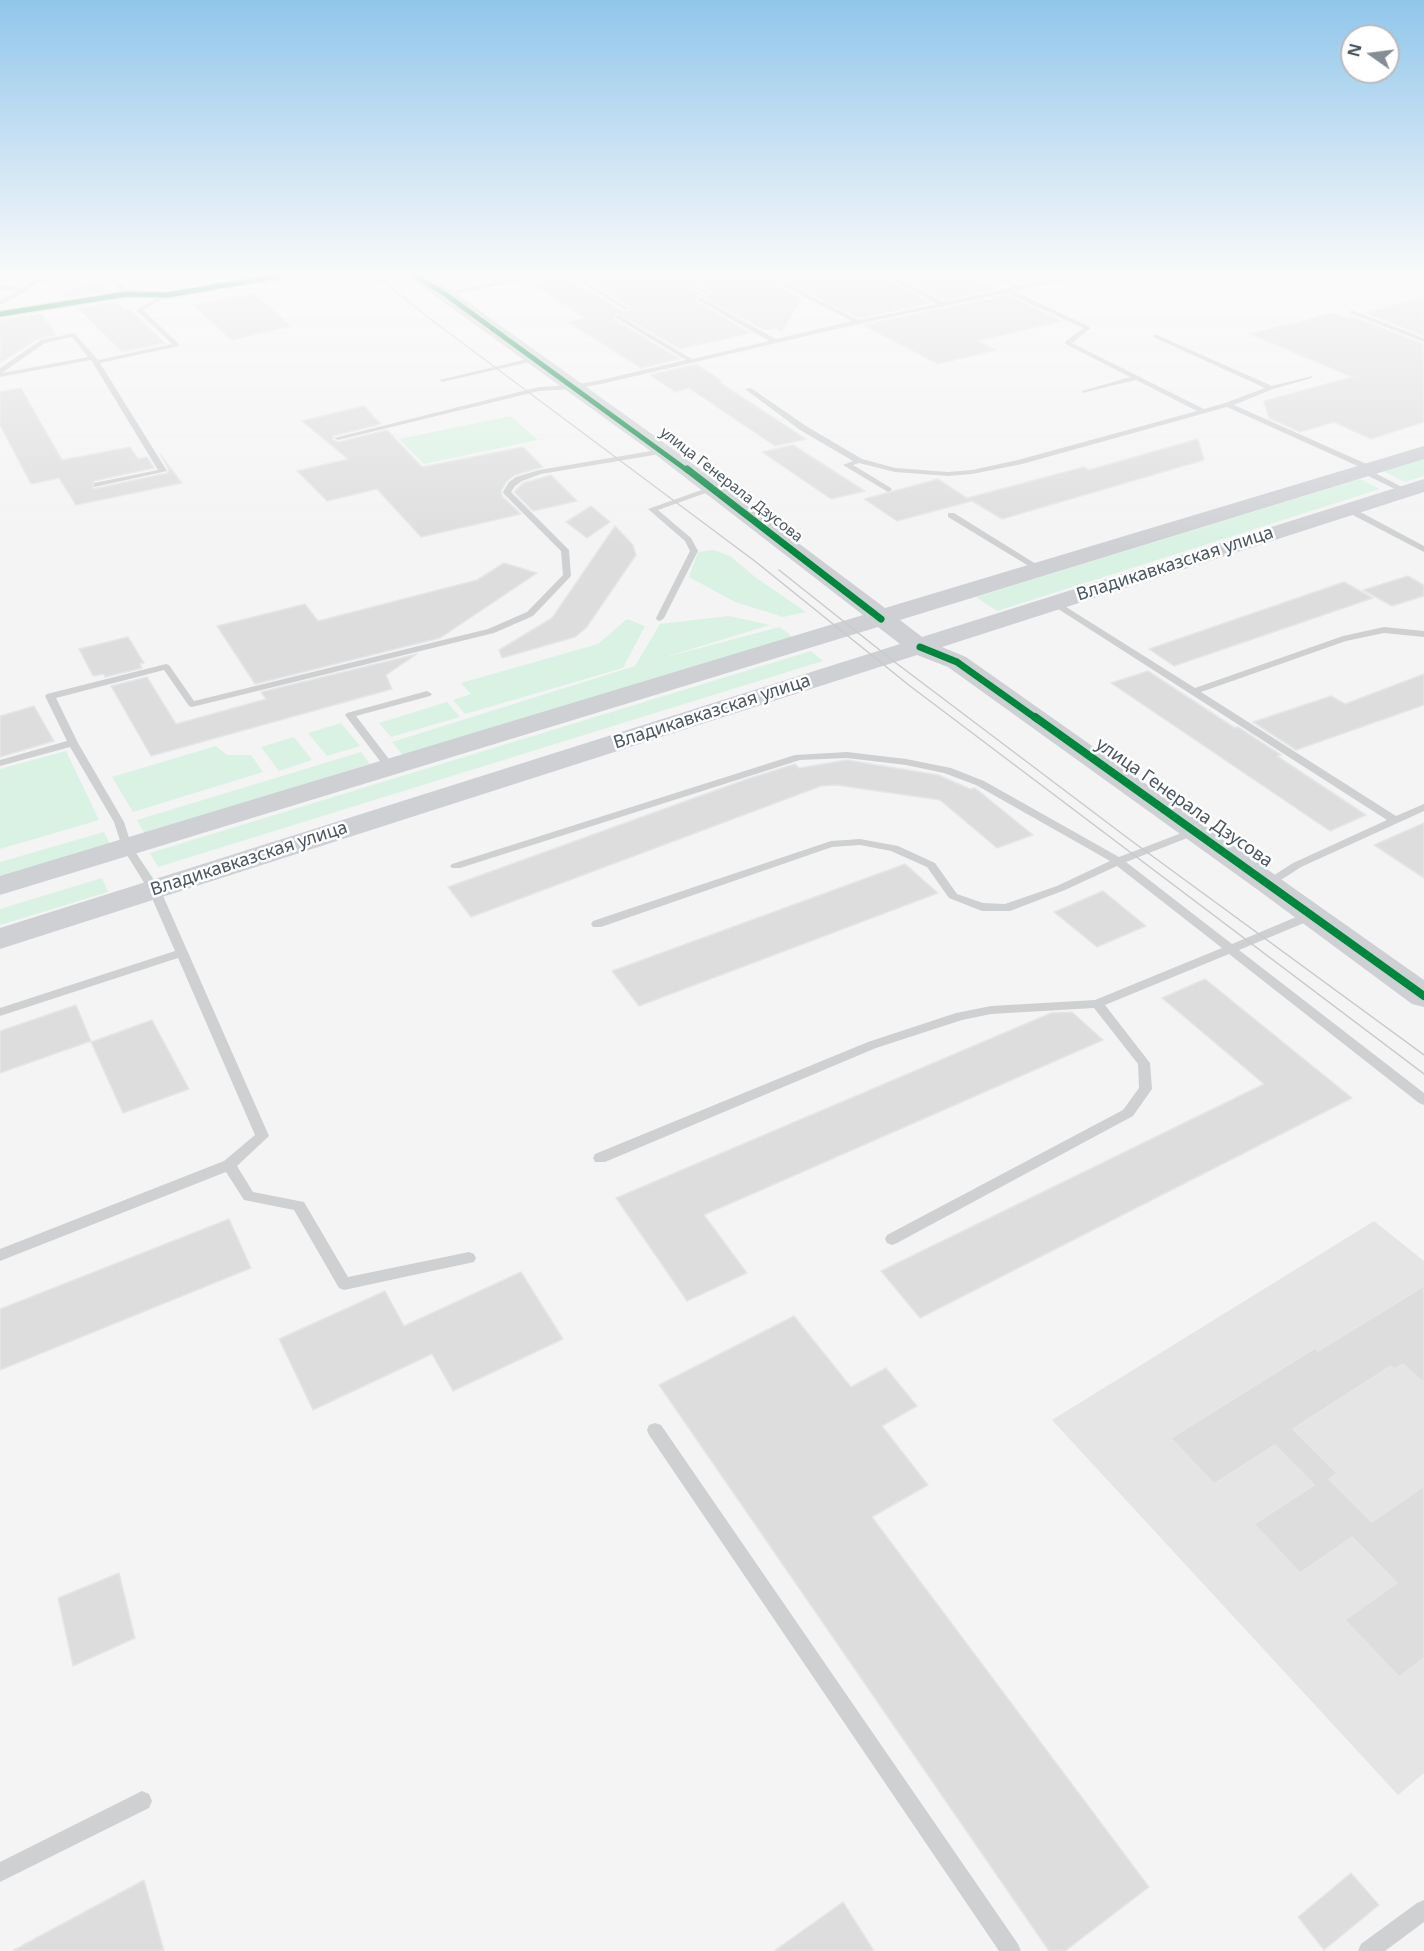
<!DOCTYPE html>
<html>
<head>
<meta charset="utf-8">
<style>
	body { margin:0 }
	#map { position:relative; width:1424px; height:1951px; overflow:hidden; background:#f4f4f4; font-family:"Noto Sans",sans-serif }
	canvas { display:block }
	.north { position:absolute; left:1340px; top:24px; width:60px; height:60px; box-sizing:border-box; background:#fff; border:2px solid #b7bbc0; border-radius:50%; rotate:284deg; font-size:16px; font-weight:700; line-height:24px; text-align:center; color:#4a5661 }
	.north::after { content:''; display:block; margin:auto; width:21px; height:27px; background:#868d94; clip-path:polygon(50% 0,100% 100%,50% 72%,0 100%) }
</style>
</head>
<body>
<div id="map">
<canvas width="1424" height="1951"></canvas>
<div class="north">N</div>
</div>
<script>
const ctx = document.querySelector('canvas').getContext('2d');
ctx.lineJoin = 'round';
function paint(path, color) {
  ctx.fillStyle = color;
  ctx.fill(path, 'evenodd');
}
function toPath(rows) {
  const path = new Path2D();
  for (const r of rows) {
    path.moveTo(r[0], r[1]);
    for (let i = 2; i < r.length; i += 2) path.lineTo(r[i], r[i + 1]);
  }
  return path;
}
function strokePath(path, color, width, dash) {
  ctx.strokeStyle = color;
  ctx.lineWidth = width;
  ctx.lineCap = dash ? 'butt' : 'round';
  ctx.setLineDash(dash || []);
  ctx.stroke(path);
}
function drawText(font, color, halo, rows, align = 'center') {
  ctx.font = font + ' "Noto Sans",sans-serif';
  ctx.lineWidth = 5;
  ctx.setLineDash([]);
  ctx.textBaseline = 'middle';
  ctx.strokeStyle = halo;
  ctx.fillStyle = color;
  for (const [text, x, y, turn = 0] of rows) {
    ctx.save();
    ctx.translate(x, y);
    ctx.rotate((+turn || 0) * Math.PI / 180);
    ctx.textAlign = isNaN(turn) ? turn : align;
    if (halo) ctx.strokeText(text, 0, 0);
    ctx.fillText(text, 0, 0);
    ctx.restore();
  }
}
paint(toPath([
	[1374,1221,1424,1261,1424,1773,1398,1795,1052,1420]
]), '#e6e5e6');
paint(toPath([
	[511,416,538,440,424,464,399,439],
	[1424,458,1424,476,1405,482,1383,471],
	[1360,479,1380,489,997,611,976,597],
	[714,550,730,556,755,577,806,612,783,617,735,602,689,577,698,552],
	[729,616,770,625,662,658,780,627,796,640,405,758,392,742,635,666,660,624],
	[627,619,645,626,623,668,465,714,453,700,471,694,461,683,598,644],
	[811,651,823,661,158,867,150,853],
	[447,702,460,717,391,737,379,723],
	[341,723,360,746,327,756,308,733],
	[294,737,312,760,279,771,261,747],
	[216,746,227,755,251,755,263,772,133,812,112,777],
	[66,751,99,820,0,849,0,769],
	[361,752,370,764,145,834,137,820],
	[104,832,110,844,0,877,0,862],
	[102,878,108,892,0,925,0,909]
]), '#d9f2e3');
const building = toPath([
	[579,275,669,275,707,297,714,293,684,275,782,275,789,281,796,279,794,275,880,275,930,303,859,318,780,279,777,283,778,286,801,298,782,332,776,328,765,330,699,295,695,299,697,302,751,333,680,349,617,313,613,317,615,320,680,359,641,368,568,322,586,318,532,283,567,277,624,312,632,310,631,307,579,275],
	[895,275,965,275,995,289,944,300,895,275],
	[101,284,107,291,67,297,61,291,101,284],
	[254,294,291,326,231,340,194,305,254,294],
	[1007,295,1062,321,978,341,996,350,938,364,863,325,1007,295],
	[1424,297,1424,336,1366,313,1424,297],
	[117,302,124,310,130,310,165,343,122,352,78,308,117,302],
	[1333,313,1346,318,1353,317,1424,344,1424,422,1371,439,1334,422,1300,432,1269,418,1264,401,1352,377,1250,334,1333,313],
	[42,314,56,335,37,339,0,363,0,320,42,314],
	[696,364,722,381,719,382,806,439,775,446,689,388,675,392,650,375,696,364],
	[21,388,62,460,130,447,138,459,147,457,154,468,94,481,93,489,167,473,169,470,160,454,182,483,76,505,59,478,31,484,0,425,0,392,21,388],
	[364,406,381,424,333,436,333,440,339,442,387,430,422,467,523,447,543,467,515,475,507,481,501,491,502,496,521,514,421,537,377,489,327,501,297,471,348,459,302,421,364,406],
	[1198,439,1204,460,1002,519,972,501,897,521,864,499,938,479,967,498,1084,467,1089,470,1198,439],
	[793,445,865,491,831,499,762,452,793,445],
	[551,475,577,501,533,511,514,492,523,483,551,475],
	[591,506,610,522,587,538,566,522,591,506],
	[615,526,633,545,636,555,586,628,575,637,502,658,499,650,552,618,615,526],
	[504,563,537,573,440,638,255,684,217,626,305,604,318,621,477,580,504,563],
	[1408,576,1424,585,1424,596,1392,606,1363,590,1408,576],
	[1344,582,1373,598,1174,666,1149,649,1344,582],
	[128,637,144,663,140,664,142,668,105,677,104,674,93,676,79,649,128,637],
	[417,654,386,675,392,689,151,756,111,686,147,677,176,724,266,699,261,692,417,654],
	[1148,671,1235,728,1238,727,1281,755,1277,756,1366,815,1330,831,1111,683,1148,671],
	[1424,674,1424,705,1296,750,1253,722,1331,696,1345,704,1424,674],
	[34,706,54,741,0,757,0,716,34,706],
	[847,760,938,775,970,789,975,788,1033,835,997,848,940,800,836,785,821,786,471,917,448,887,747,779,795,764,799,768,847,760],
	[1424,823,1424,878,1374,845,1424,823],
	[905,864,938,893,639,1006,612,971,905,864],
	[1103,891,1146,926,1097,947,1054,912,1103,891],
	[1205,979,1352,1098,920,1318,881,1271,1264,1084,1162,998,1205,979],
	[76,1005,91,1041,0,1073,0,1031,76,1005],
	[1072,1012,1103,1040,704,1215,747,1273,687,1301,616,1198,1051,1013,1072,1012],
	[152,1020,189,1089,123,1113,91,1042,152,1020],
	[229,1219,251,1268,0,1370,0,1309,229,1219],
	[521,1272,563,1339,453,1391,432,1354,313,1410,279,1339,385,1291,404,1326,521,1272],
	[1424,1286,1424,1383,1403,1364,1394,1369,1391,1366,1293,1429,1337,1473,1329,1479,1372,1522,1424,1486,1424,1658,1399,1677,1345,1620,1397,1583,1352,1537,1300,1573,1254,1524,1314,1485,1275,1445,1214,1484,1171,1438,1315,1348,1318,1351,1424,1286],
	[794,1316,851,1387,886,1368,917,1406,882,1426,928,1485,872,1517,1149,1887,1065,1951,1049,1951,659,1385,794,1316],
	[119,1573,135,1638,73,1666,58,1598,119,1573],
	[1351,1873,1379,1905,1324,1950,1298,1917,1351,1873],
	[144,1880,164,1951,12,1951,144,1880],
	[843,1902,874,1951,774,1951,843,1902]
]);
paint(building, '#ddddde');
strokePath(building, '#e5e6e7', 1.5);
paint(toPath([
	[44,275,52,275,29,289,28,291,0,305,0,300,17,291,0,289,0,285,22,288,44,275],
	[108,275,114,275,129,293,129,295,125,295,108,275],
	[481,275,488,275,498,282,533,275,546,275,445,296,442,294,492,283,481,275],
	[568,275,575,275,630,309,625,310,568,275],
	[671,275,679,275,712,294,707,295,671,275],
	[784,275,791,275,794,278,789,279,784,275],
	[882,275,890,275,944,302,1014,287,987,275,995,275,1021,286,1073,275,1085,275,1014,291,1090,327,1090,329,1072,343,1204,409,1225,403,1265,388,1153,337,1153,335,1157,335,1272,386,1312,376,1312,378,1273,389,1234,405,1371,466,1372,468,1369,470,1410,491,1403,493,1360,472,1359,470,1362,468,1227,407,1022,464,972,474,948,476,895,472,859,463,853,465,891,488,892,490,888,492,843,465,853,461,800,430,745,389,751,388,806,426,862,459,895,468,948,472,972,470,1018,460,1197,411,1136,380,1082,393,1082,391,1130,377,1065,344,1065,342,1083,328,1007,293,858,324,601,384,573,389,539,391,338,440,334,438,539,387,573,385,601,380,686,360,616,318,615,317,618,315,692,359,769,341,698,300,697,299,700,297,776,339,852,321,779,284,781,281,859,320,937,304,882,275],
	[165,294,170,295,143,310,179,344,179,346,100,363,167,471,94,487,94,483,158,470,93,363,91,360,0,377,0,368,41,340,74,333,98,360,172,344,136,310,165,294],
	[72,337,88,357,2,373,45,343,72,337],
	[1350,311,1354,311,1424,338,1424,342,1350,313,1350,311],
	[536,357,539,359,538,360,442,382,439,380,536,357],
	[663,449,667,451,666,453,541,474,522,481,515,486,511,492,569,550,571,576,533,616,494,633,192,707,189,706,164,670,56,698,78,743,124,822,132,847,160,889,269,1136,237,1166,253,1192,304,1202,348,1277,469,1252,474,1254,476,1258,474,1262,344,1290,339,1288,294,1210,244,1200,226,1172,0,1261,0,1249,224,1161,255,1135,178,958,0,1016,0,1008,175,951,148,889,122,847,114,822,70,747,0,766,0,760,67,741,45,696,47,694,166,664,169,665,194,701,488,629,527,612,563,575,561,551,504,494,503,492,509,482,516,477,539,470,663,449],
	[710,487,717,489,658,510,691,538,698,551,664,618,660,621,657,620,656,618,690,551,685,541,648,509,710,487],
	[1345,507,1351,507,1424,546,1424,552,1345,511,1345,507],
	[948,513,954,513,1044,569,1037,571,948,517,948,513],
	[1055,600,1195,688,1343,636,1384,627,1424,631,1424,637,1384,633,1346,641,1201,692,1396,816,1424,804,1424,811,1301,867,1273,885,1265,885,1263,883,1265,881,1293,863,1387,820,1052,605,1052,601,1055,600],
	[427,691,432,694,430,696,356,716,395,767,394,769,386,769,345,715,347,713,427,691],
	[847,752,906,759,951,768,984,781,1119,857,1192,829,1200,829,1201,831,1200,833,1126,862,1232,944,1308,912,1316,912,1318,915,1316,918,1239,950,1424,1093,1424,1105,1419,1103,1229,954,1105,1005,1150,1063,1152,1089,1133,1116,897,1243,892,1245,887,1243,885,1239,887,1235,1123,1110,1139,1088,1138,1064,1094,1008,991,1014,962,1020,876,1048,605,1162,595,1162,593,1158,595,1154,868,1042,956,1013,991,1006,1095,1000,1222,948,1117,866,1065,890,1010,911,982,911,949,898,927,867,891,851,860,845,832,847,601,927,593,927,591,924,593,921,831,841,860,839,898,846,935,863,957,894,983,903,1005,904,1057,886,1110,861,976,785,944,773,906,765,847,758,800,760,460,868,452,868,450,866,452,864,795,755,847,752],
	[655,1423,661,1425,1018,1944,1021,1951,999,1951,649,1435,647,1430,649,1425,655,1423],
	[142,1791,149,1794,152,1801,149,1808,0,1882,0,1862,142,1791],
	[1424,1900,1424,1922,1385,1951,1358,1951,1361,1944,1417,1903,1424,1900]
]), '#ced0d2');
paint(toPath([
	[263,275,291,275,285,279,167,299,127,298,0,318,0,310,127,290,167,291,263,275]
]), '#ced0d2');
paint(toPath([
	[406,275,426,275,451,290,670,447,885,608,1424,446,1424,459,900,620,922,637,1424,479,1424,492,942,647,966,657,1424,980,1424,1007,1412,1004,1258,890,948,667,917,655,0,949,0,928,900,644,878,627,0,895,0,876,863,615,656,455,406,275]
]), '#ced0d4');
strokePath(toPath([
	[376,275,425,315,756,562,910,686,1424,1074],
	[779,570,896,663,1129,839,1424,1055]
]), '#c9cacc', 1.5);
strokePath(toPath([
	[414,275,445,294,688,471],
	[0,314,127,294,167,295,285,275]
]), '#00873e', 5);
strokePath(toPath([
	[687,469,881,619],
	[920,647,957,662,1037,719]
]), '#00873e', 7);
strokePath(toPath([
	[1035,717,1424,996]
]), '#00873e', 8);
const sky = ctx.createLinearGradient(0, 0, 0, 548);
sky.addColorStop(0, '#91c6eb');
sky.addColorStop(0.5, '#fafafa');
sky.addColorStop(1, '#fafafa00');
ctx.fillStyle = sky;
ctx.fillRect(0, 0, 1424, 548);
drawText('15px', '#4a5661', '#fff', [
	["улица Генерала Дзусова",731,485,38]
]);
drawText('18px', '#4a5661', '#fff', [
	["Владикавказская улица",1175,564,-18],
	["Владикавказская улица",712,712,-18],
	["улица Генерала Дзусова",1184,803,35],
	["Владикавказская улица",249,859,-18]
]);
</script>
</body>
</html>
